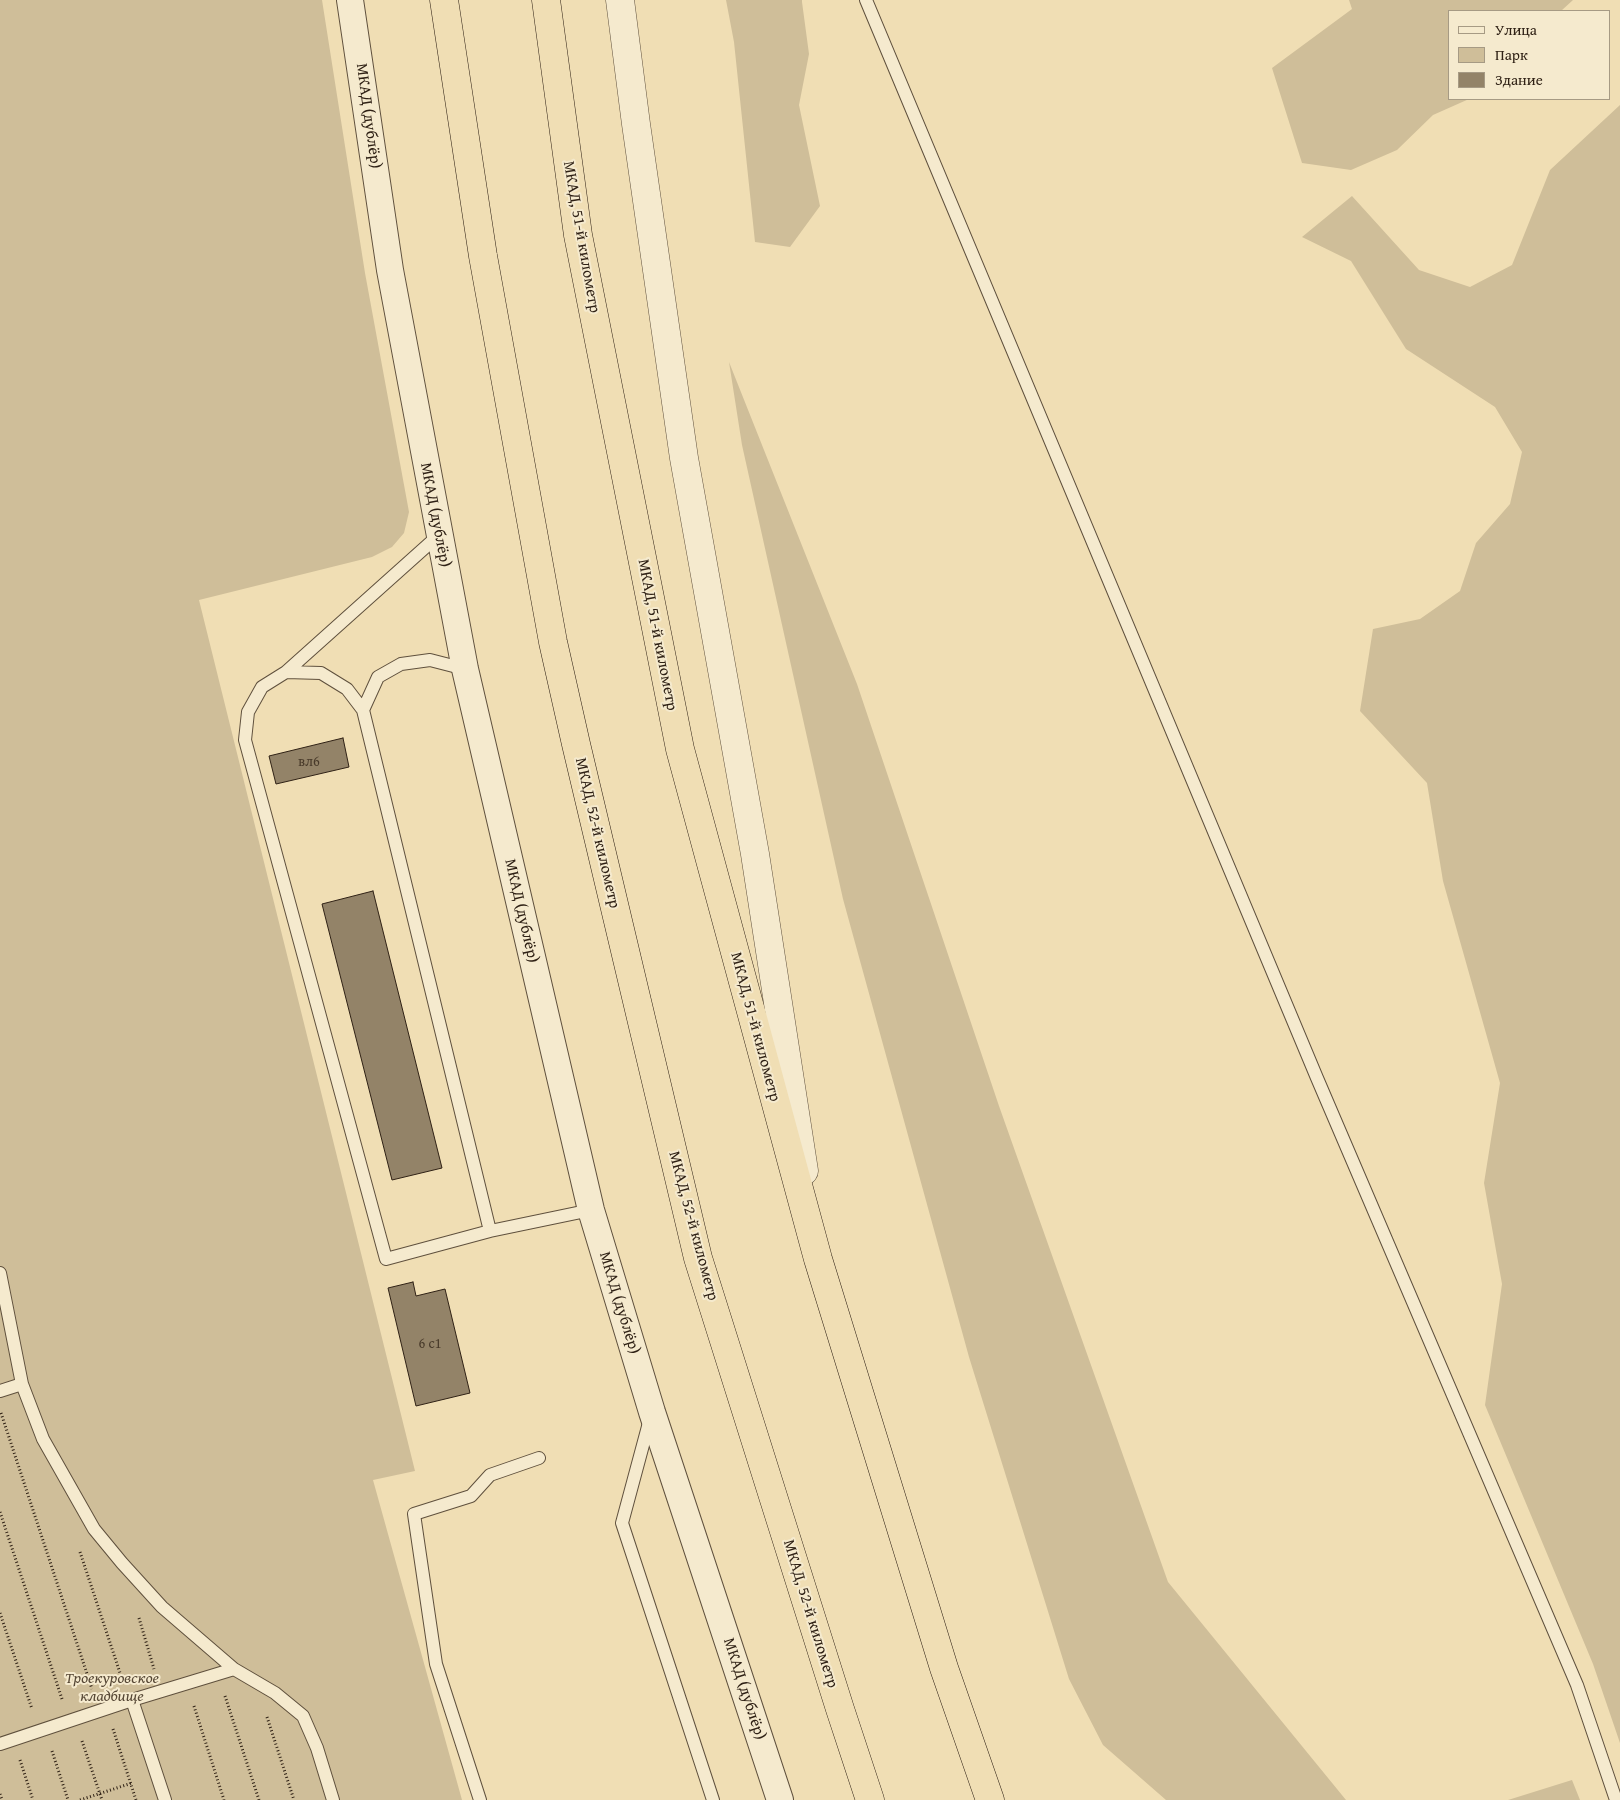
<!DOCTYPE html>
<html>
<head>
<meta charset="utf-8">
<style>
	body { margin:0 }
	#map { position:relative; width:1620px; height:1800px; overflow:hidden; background:#f0deb4; font-family:"Gentium Book Plus",serif }
	canvas { display:block }
	.legend { position:absolute; left:1448px; top:10px; width:162px; height:90px; box-sizing:border-box; background:#f5eace; border:1px solid #a69a84; margin:0; padding:6px 9px; list-style:none; font-size:15px; color:#2f2115 }
	.legend li { display:flex; align-items:center; gap:10px; height:25px }
	.legend b { width:25px; border:1px solid #a69a84 }
</style>
</head>
<body>
<div id="map">
<canvas width="1620" height="1800"></canvas>
<ul class="legend">
<li><b style="height:6px;background:#f5eace"></b>Улица</li>
<li><b style="height:14px;background:#cfbe99"></b>Парк</li>
<li><b style="height:14px;background:#938368"></b>Здание</li>
</ul>
</div>
<script>
const ctx = document.querySelector('canvas').getContext('2d');
ctx.lineJoin = 'round';
function paint(path, color) {
  ctx.fillStyle = color;
  ctx.fill(path, 'evenodd');
}
function toPath(rows) {
  const path = new Path2D();
  for (const r of rows) {
    path.moveTo(r[0], r[1]);
    for (let i = 2; i < r.length; i += 2) path.lineTo(r[i], r[i + 1]);
  }
  return path;
}
function strokePath(path, color, width, dash) {
  ctx.strokeStyle = color;
  ctx.lineWidth = width;
  ctx.lineCap = dash ? 'butt' : 'round';
  ctx.setLineDash(dash || []);
  ctx.stroke(path);
}
function drawText(font, color, halo, rows, align = 'center') {
  ctx.font = font + ' "Gentium Book Plus",serif';
  ctx.lineWidth = 4;
  ctx.setLineDash([]);
  ctx.textBaseline = 'middle';
  ctx.strokeStyle = halo;
  ctx.fillStyle = color;
  for (const [text, x, y, turn = 0] of rows) {
    ctx.save();
    ctx.translate(x, y);
    ctx.rotate((+turn || 0) * Math.PI / 180);
    ctx.textAlign = isNaN(turn) ? turn : align;
    if (halo) ctx.strokeText(text, 0, 0);
    ctx.fillText(text, 0, 0);
    ctx.restore();
  }
}
paint(toPath([
	[0,0,322,0,365,273,409,512,404,533,392,547,372,557,199,600,415,1471,373,1480,462,1800,0,1800],
	[726,0,802,0,802,2,809,54,799,105,820,206,790,247,755,242,734,42],
	[1349,0,1573,0,1561,11,1449,11,1449,99,1469,99,1433,115,1397,150,1351,170,1302,163,1272,68,1352,9],
	[1620,105,1620,1743,1593,1664,1485,1405,1502,1284,1484,1183,1500,1083,1443,881,1427,783,1360,711,1373,629,1420,619,1460,591,1476,543,1510,504,1522,452,1495,407,1406,349,1351,261,1302,237,1352,196,1419,270,1470,287,1512,265,1550,170],
	[729,362,857,684,999,1106,1168,1582,1346,1800,1166,1800,1103,1745,1069,1679,969,1357,843,899,742,445],
	[1572,1780,1580,1800,1508,1800]
]), '#cfbe99');
const building = toPath([
	[343,738,349,767,276,784,269,756,343,738],
	[373,891,442,1168,392,1180,322,904,373,891],
	[413,1282,416,1296,445,1289,470,1393,416,1406,388,1288,413,1282]
]);
paint(building, '#938368');
strokePath(building, '#2f2115', 1);
const service = toPath([
	[866,0,1317,1078,1577,1685,1616,1800],
	[286,672,321,673,347,689,363,710,490,1231,386,1259,245,740,248,712,262,687,286,672],
	[286,672,439,535],
	[363,710,378,677,401,664,430,660,465,669],
	[490,1231,591,1210],
	[0,1273,22,1384,0,1391],
	[22,1384,43,1439,94,1529,122,1563,162,1607,234,1669],
	[650,1419,622,1523,713,1800],
	[132,1700,165,1800],
	[0,1744,132,1700,234,1669,275,1693,303,1716,317,1748,333,1800],
	[480,1800,436,1664,414,1514,471,1496,490,1475,539,1458]
]);
const minor = toPath([
	[350,0,390,270,465,669,591,1210,652,1412,780,1800]
]);
const tertiary = toPath([
	[620,0,636,124,684,458,755,854,804,1171]
]);
const trunk = toPath([
	[444,0,483,256,553,642,576,744,698,1258,840,1709,870,1800],
	[546,0,578,235,680,749,818,1259,944,1668,990,1800]
]);
strokePath(service, '#5f503d', 14);
strokePath(minor, '#5f503d', 28);
strokePath(tertiary, '#5f503d', 29);
strokePath(trunk, '#2f2115', 29);
strokePath(toPath([
	[1,1413,92,1689],
	[0,1512,62,1699],
	[80,1552,122,1679],
	[0,1613,32,1709],
	[139,1618,154,1669],
	[225,1696,259,1800],
	[194,1706,224,1800],
	[267,1717,294,1800],
	[113,1729,136,1800],
	[82,1741,102,1800],
	[52,1751,68,1800],
	[20,1760,33,1800],
	[0,1794,2,1800],
	[80,1800,132,1783]
]), '#2f2115', 3, [1, 2.5]);
strokePath(service, '#f5eace', 12);
strokePath(minor, '#f5eace', 26);
strokePath(tertiary, '#f5eace', 28);
strokePath(trunk, '#f0deb4', 28);
drawText('14px', '#483a2a', null, [
	["вл6",309,762],
	["6 с1",430,1344]
]);
drawText('16px', '#2f2115', '#f5eace', [
	["МКАД (дублёр)",368,116,82],
	["МКАД, 51-й километр",581,237,80],
	["МКАД (дублёр)",435,515,79],
	["МКАД, 51-й километр",657,635,79],
	["МКАД, 52-й километр",597,833,77],
	["МКАД (дублёр)",521,911,77],
	["МКАД, 51-й километр",755,1027,75],
	["МКАД, 52-й километр",693,1226,75],
	["МКАД (дублёр)",619,1303,73],
	["МКАД, 52-й километр",810,1614,73],
	["МКАД (дублёр)",744,1689,72]
]);
drawText('italic 16px', '#574836', '#f5eace', [
	["Троекуровское",112,1679],
	["кладбище",112,1697]
]);
</script>
</body>
</html>
